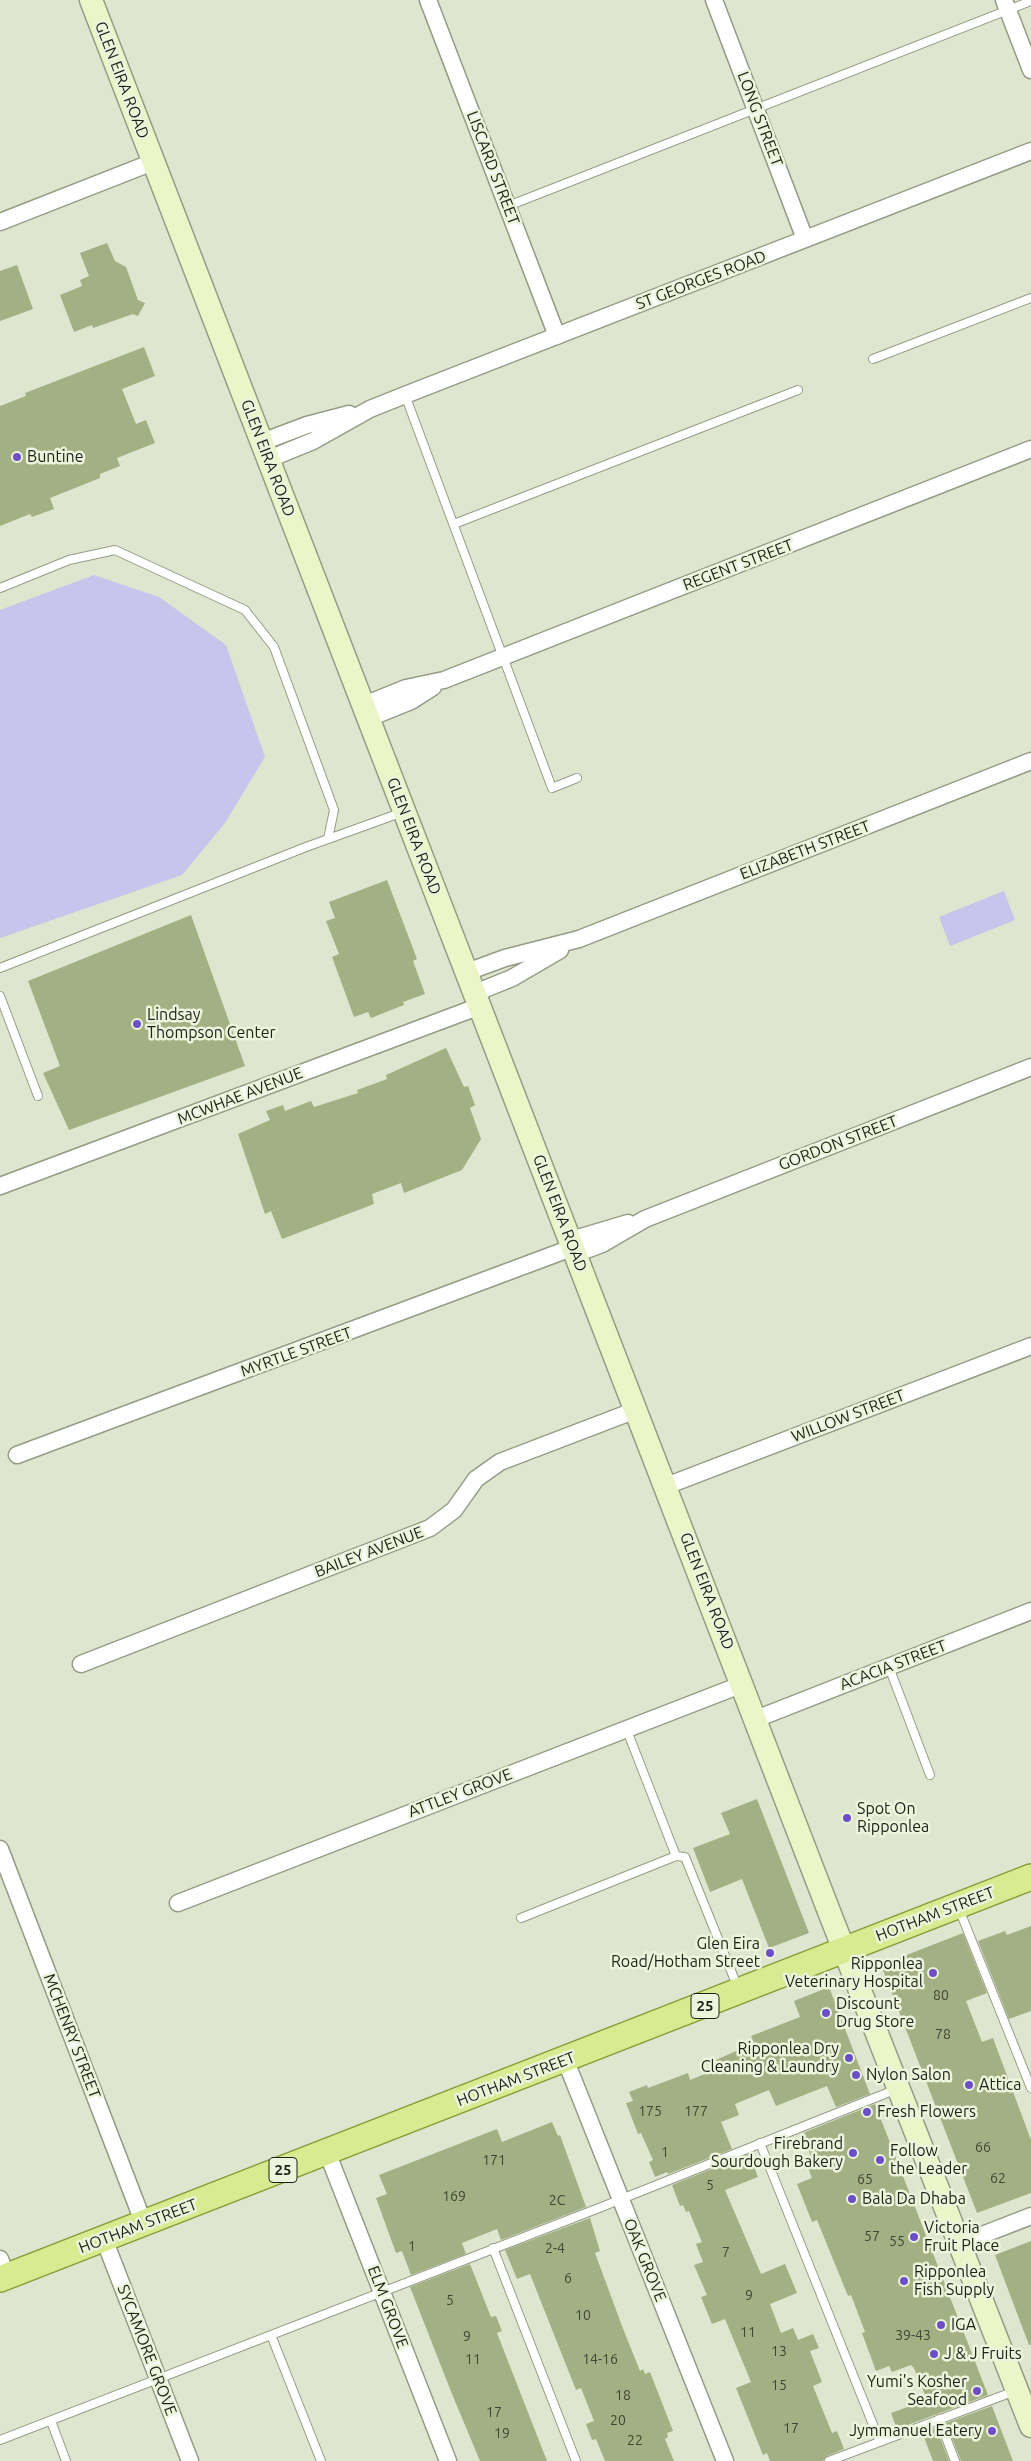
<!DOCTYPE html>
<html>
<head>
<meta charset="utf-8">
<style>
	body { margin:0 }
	canvas { display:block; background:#dfe6cf }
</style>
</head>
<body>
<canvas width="1031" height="2461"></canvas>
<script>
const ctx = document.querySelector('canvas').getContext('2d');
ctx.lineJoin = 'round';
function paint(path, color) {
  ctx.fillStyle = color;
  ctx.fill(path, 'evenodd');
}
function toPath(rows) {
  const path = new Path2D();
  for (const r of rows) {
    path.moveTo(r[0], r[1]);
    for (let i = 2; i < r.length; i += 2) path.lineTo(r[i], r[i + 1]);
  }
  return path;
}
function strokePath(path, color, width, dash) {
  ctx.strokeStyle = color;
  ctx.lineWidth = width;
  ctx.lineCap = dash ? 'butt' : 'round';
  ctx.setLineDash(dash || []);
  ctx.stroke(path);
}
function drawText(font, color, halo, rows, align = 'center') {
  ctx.font = font + ' Ubuntu,sans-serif';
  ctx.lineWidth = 5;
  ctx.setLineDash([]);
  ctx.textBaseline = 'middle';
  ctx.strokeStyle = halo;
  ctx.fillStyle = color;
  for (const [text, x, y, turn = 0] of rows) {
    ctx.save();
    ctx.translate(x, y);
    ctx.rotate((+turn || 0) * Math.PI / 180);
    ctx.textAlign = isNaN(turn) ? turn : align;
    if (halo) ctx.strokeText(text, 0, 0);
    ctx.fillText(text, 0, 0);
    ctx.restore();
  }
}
paint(toPath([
	[94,575,159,597,226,645,265,757,225,823,182,875,0,938,0,610],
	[1004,891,1015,920,950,946,939,917]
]), '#c8c4eb');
paint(toPath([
	[107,243,115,261,126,267,138,300,145,303,138,316,133,314,93,328,92,325,74,332,60,295,82,286,80,280,89,276,80,253],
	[17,265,33,309,0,321,0,271],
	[144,347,155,376,122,389,136,424,146,420,155,443,117,458,120,466,100,474,100,478,50,498,54,509,32,517,30,514,0,526,0,406,26,396,25,393],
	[387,880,417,959,413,961,425,994,403,1002,404,1005,371,1018,368,1012,354,1017,332,957,339,954,326,921,335,918,329,902],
	[191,915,245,1066,69,1130,43,1073,60,1066,28,981],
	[446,1048,464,1087,468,1086,475,1105,470,1108,481,1139,462,1170,404,1193,401,1183,372,1194,374,1204,282,1239,271,1211,265,1214,238,1134,270,1120,266,1111,283,1105,285,1111,311,1101,314,1107,358,1093,357,1090,387,1079,386,1075],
	[757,1799,809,1933,769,1948,742,1879,710,1892,693,1848,730,1834,721,1813],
	[1031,1926,1031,2011,1009,2019,978,1941,1005,1931,1007,1935],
	[963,1933,987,1993,966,2001,982,2042,993,2038,1031,2140,1031,2193,977,2213,881,1965],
	[829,1987,870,2094,836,2107,827,2086,776,2106,769,2090,735,2104,739,2115,721,2122,732,2149,668,2174,667,2172,655,2177,649,2162,653,2160,641,2133,638,2134,626,2103,633,2101,629,2092,647,2085,648,2088,688,2073,690,2080,720,2068,716,2060,754,2043,751,2036,800,2017,794,2001],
	[875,2104,988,2395,897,2429,891,2413,927,2400,914,2368,911,2365,892,2372,889,2366,876,2371,862,2333,865,2332,851,2295,848,2296,817,2220,812,2222,797,2184,812,2178,807,2165,813,2163,803,2133],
	[552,2122,558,2136,560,2135,586,2207,501,2240,497,2229,462,2243,466,2254,411,2275,402,2251,396,2253,376,2198,387,2194,379,2175,497,2129,502,2142],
	[749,2154,758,2177,725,2190,761,2274,785,2264,797,2293,770,2304,781,2333,793,2328,798,2340,813,2334,819,2348,810,2351,822,2382,813,2386,832,2433,837,2431,844,2449,827,2456,823,2461,770,2461,767,2453,763,2455,736,2388,751,2382,725,2319,712,2324,701,2297,707,2295,694,2265,703,2262,696,2244,702,2242,689,2211,686,2212,683,2205,680,2206,672,2185],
	[590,2218,600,2251,595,2253,622,2326,640,2371,643,2369,645,2374,650,2372,673,2431,667,2433,668,2437,665,2439,674,2461,605,2461,596,2439,592,2440,586,2424,594,2421,581,2388,576,2390,530,2274,517,2279,505,2250],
	[1031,2241,1031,2345,1029,2345,995,2255],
	[470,2264,491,2317,496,2316,502,2331,497,2333,547,2461,480,2461,452,2394,410,2287],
	[992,2406,1013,2461,961,2461,946,2423],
	[936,2427,949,2461,933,2461,922,2432]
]), '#a3b083');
const service = toPath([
	[508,206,1031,1],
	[873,359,1031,298],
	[405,395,552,788,577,778],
	[454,524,798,390],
	[0,588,69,560,115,550,245,610,274,647,334,810,328,839],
	[0,968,306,847,403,812],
	[0,996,38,1096],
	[889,1667,930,1775],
	[676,1856,685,1857,738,1988],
	[959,1909,1031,2088],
	[521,1918,676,1856,626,1728],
	[760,2143,880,2442],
	[493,2248,576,2461],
	[271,2335,321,2461],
	[939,2419,955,2461],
	[51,2421,66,2461],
	[0,2440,599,2208,897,2089],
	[829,2461,1015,2391]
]);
const minor = toPath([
	[428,0,557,336],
	[714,0,805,239],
	[1004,0,1031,70],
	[0,222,153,162],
	[262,442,307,425,349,414],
	[269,459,313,441,370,409,405,395,1031,151],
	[364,705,406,688,444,680,1031,449],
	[369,718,411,701,433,687],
	[467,972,505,958,579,939,1031,761],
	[475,993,512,978,560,950],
	[0,1186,480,1006],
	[571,1240,628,1223],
	[576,1254,602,1244,645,1219,1031,1067],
	[17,1455,574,1247],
	[666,1486,1031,1346],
	[81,1664,430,1528,454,1510,476,1479,500,1462,636,1410],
	[756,1719,1031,1611],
	[0,1849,144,2224],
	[178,1903,743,1684],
	[565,2059,725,2461],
	[327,2152,448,2461],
	[104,2239,190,2461],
	[959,2244,1031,2216],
	[0,2259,7,2277]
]);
const secondary = toPath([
	[91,0,830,1914,1031,2426]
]);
const primary = toPath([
	[0,2279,1031,1877]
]);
strokePath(service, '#959c86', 10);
strokePath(minor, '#959c86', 19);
strokePath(secondary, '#959c86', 25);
strokePath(primary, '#869c37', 28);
strokePath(service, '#fff', 8);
strokePath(minor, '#fff', 16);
strokePath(secondary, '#ecf5c8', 22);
strokePath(primary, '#d8eb91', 25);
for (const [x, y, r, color] of [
	[17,457,5,"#6c4fc8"],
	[137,1024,5,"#6c4fc8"],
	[847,1818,5,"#6c4fc8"],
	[770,1953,5,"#6c4fc8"],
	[933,1973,5,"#6c4fc8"],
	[826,2013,5,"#6c4fc8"],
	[849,2058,5,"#6c4fc8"],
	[856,2075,5,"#6c4fc8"],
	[969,2085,5,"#6c4fc8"],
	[867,2112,5,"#6c4fc8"],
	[853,2153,5,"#6c4fc8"],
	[880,2160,5,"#6c4fc8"],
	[852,2199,5,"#6c4fc8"],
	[914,2237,5,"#6c4fc8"],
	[904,2281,5,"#6c4fc8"],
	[941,2325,5,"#6c4fc8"],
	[934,2354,5,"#6c4fc8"],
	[977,2391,5,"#6c4fc8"],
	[992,2431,5,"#6c4fc8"]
]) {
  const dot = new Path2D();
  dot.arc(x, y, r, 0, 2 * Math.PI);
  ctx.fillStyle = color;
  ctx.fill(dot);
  strokePath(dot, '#ecf4dc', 2);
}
drawText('14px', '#404534', null, [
	["80",941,1995],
	["78",943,2034],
	["175",650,2111],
	["177",696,2111],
	["66",983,2147],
	["1",665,2152],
	["171",494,2160],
	["62",998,2178],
	["65",865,2179],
	["5",710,2185],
	["169",454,2196],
	["2C",557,2200],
	["57",872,2236],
	["55",897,2241],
	["1",412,2246],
	["2-4",555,2248],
	["7",726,2252],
	["6",568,2278],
	["9",749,2295],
	["5",450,2300],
	["10",583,2315],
	["11",748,2332],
	["39-43",913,2335],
	["9",467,2336],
	["13",779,2351],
	["11",473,2359],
	["14-16",600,2359],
	["15",779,2385],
	["18",623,2395],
	["17",494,2412],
	["20",618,2420],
	["17",791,2428],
	["19",502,2433],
	["22",635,2440]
]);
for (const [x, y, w] of [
	[705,2006,28],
	[283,2170,28]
]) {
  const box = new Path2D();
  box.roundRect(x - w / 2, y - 12.5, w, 25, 4);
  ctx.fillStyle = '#ecf4dc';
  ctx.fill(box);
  strokePath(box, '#1f2119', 1);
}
drawText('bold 15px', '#1f2119', null, [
	["25",705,2006],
	["25",283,2170]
]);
drawText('16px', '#1f2119', '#ecf4dc', [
	["GLEN EIRA ROAD",122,80,69],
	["LONG STREET",760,119,69],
	["LISCARD STREET",493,168,69],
	["ST GEORGES ROAD",701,280,-21],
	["GLEN EIRA ROAD",268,458,69],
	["REGENT STREET",738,565,-21],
	["GLEN EIRA ROAD",414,836,69],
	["ELIZABETH STREET",805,850,-21],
	["MCWHAE AVENUE",240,1096,-21],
	["GORDON STREET",838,1143,-21],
	["GLEN EIRA ROAD",560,1213,69],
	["MYRTLE STREET",296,1352,-20],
	["WILLOW STREET",848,1416,-21],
	["BAILEY AVENUE",369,1552,-21],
	["GLEN EIRA ROAD",707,1591,69],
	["ACACIA STREET",893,1665,-21],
	["ATTLEY GROVE",460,1793,-21],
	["HOTHAM STREET",935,1914,-21],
	["MCHENRY STREET",72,2036,69],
	["HOTHAM STREET",516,2079,-21],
	["HOTHAM STREET",138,2226,-21],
	["OAK GROVE",645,2260,68],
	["ELM GROVE",388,2307,69],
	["SYCAMORE GROVE",147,2350,69]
]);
drawText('16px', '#1f2119', '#ecf4dc', [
	["Buntine",27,457],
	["Lindsay",147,1015],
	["Thompson Center",147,1033],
	["Spot On",857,1809],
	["Ripponlea",857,1827],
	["Glen Eira",760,1944,"right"],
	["Road/Hotham Street",760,1962,"right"],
	["Ripponlea",923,1964,"right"],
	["Veterinary Hospital",923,1982,"right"],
	["Discount",836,2004],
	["Drug Store",836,2022],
	["Ripponlea Dry",839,2049,"right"],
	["Cleaning & Laundry",839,2067,"right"],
	["Nylon Salon",866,2075],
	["Attica",979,2085],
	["Fresh Flowers",877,2112],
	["Firebrand",843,2144,"right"],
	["Sourdough Bakery",843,2162,"right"],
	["Follow",890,2151],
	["the Leader",890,2169],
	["Bala Da Dhaba",862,2199],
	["Victoria",924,2228],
	["Fruit Place",924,2246],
	["Ripponlea",914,2272],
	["Fish Supply",914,2290],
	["IGA",951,2325],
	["J & J Fruits",944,2354],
	["Yumi's Kosher",967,2382,"right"],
	["Seafood",967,2400,"right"],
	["Jymmanuel Eatery",982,2431,"right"]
], 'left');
</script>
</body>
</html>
